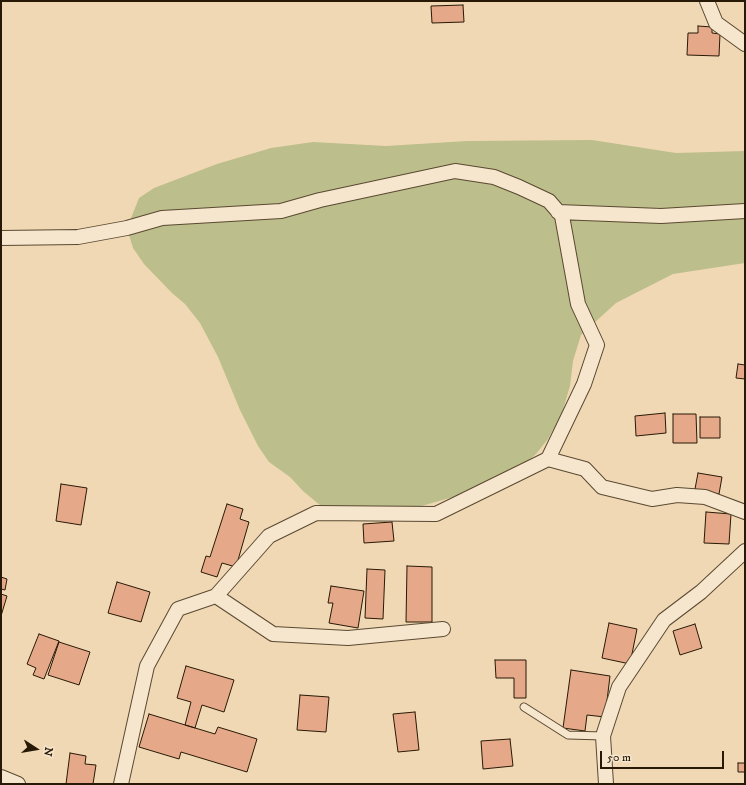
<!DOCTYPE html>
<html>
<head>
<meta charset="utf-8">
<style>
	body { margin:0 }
	#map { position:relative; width:746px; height:785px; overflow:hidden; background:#f1d8b4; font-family:"IM FELL DW Pica",serif }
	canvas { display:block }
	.frame { position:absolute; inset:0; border:2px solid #271905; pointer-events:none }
	.north { position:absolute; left:16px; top:729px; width:40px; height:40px; -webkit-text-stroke:3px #f6e6ce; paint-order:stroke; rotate:102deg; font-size:11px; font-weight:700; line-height:16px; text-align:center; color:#271905 }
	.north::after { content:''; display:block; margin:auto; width:14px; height:18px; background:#271905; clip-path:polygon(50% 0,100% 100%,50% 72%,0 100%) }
	.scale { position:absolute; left:600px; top:751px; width:124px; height:18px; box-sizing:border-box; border:2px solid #271905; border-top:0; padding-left:5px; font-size:12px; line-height:14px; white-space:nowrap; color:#271905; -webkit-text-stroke:3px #f6e6ce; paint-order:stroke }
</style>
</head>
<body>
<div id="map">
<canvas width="746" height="785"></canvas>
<div class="frame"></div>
<div class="north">N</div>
<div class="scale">50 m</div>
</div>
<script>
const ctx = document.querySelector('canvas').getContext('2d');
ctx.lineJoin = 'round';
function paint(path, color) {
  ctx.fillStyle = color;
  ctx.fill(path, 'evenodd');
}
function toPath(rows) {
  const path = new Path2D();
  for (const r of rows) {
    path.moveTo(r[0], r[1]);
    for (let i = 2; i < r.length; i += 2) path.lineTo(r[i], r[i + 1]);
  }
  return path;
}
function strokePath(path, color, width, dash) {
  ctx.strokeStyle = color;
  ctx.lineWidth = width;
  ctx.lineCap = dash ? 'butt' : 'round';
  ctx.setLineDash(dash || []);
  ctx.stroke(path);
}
paint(toPath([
	[592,140,676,153,745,151,745,263,673,274,616,303,581,335,573,361,570,386,562,413,548,439,536,454,519,469,460,495,418,507,344,513,321,506,303,491,290,477,269,462,258,446,240,410,218,357,200,323,185,304,172,293,144,264,133,248,127,228,139,198,154,188,217,164,271,148,313,142,386,146,467,141]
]), '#bcbe8b');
const building = toPath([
	[463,5,464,22,432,23,431,6,463,5],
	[698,26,712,27,712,33,720,34,719,56,687,55,688,33,698,33,698,26],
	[738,364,745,365,745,379,736,378,738,364],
	[665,413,666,433,636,436,635,416,665,413],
	[673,414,696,414,697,443,673,443,673,414],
	[700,417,720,417,720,438,700,438,700,417],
	[698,473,722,477,719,494,695,489,698,473],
	[61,484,87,488,81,525,56,521,61,484],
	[227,504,243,509,240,519,249,522,236,567,222,563,217,577,201,572,206,556,210,557,227,504],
	[706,512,731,514,729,544,704,543,706,512],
	[392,522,394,541,364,543,363,524,392,522],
	[407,566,432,567,432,622,406,622,407,566],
	[367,569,385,570,383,619,365,618,367,569],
	[1,577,7,579,5,590,1,589,1,577],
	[117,582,150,592,141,622,108,613,117,582],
	[331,586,364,591,358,628,329,623,333,603,328,603,331,586],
	[1,594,7,596,1,616,1,594],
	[609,623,637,629,630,664,602,658,609,623],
	[695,624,702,648,680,655,673,631,695,624],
	[39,634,59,641,44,679,33,675,36,668,27,664,39,634],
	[59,642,90,652,79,685,48,675,59,642],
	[495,660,526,660,526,698,514,698,514,678,496,678,495,660],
	[186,666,234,680,224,712,202,705,195,728,185,725,191,702,177,698,186,666],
	[571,670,610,676,605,717,587,715,585,731,563,728,571,670],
	[300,695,329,697,326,732,297,730,300,695],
	[415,712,419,750,398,752,393,714,415,712],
	[149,714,215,734,218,727,257,739,247,772,181,752,179,759,139,747,149,714],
	[510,739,513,766,483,769,481,741,510,739],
	[70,753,86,756,85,764,96,765,93,784,66,784,70,753],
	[738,763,745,763,745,772,738,772,738,763]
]);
paint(building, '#e5a889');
strokePath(building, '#271905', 1);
const service = toPath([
	[524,707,568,735,603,736]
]);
const minor = toPath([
	[707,1,716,23,745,44],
	[558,212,661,216,745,211],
	[1,238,78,237,127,228,162,218,281,211,320,200,455,171,494,177,519,187,549,201,562,216,578,304,597,345,584,384,548,459,436,514,316,513,269,536,216,596],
	[548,459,585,469,602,487,652,499,677,495,705,497,745,512],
	[1,777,18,784],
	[121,784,147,666,178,609,216,596,273,634,348,638,443,629],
	[606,784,603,736,619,687,664,620,701,592,745,551]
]);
strokePath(service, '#5a4931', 9);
strokePath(minor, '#5a4931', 16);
strokePath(service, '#f6e6ce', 7);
strokePath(minor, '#f6e6ce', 14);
</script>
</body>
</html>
